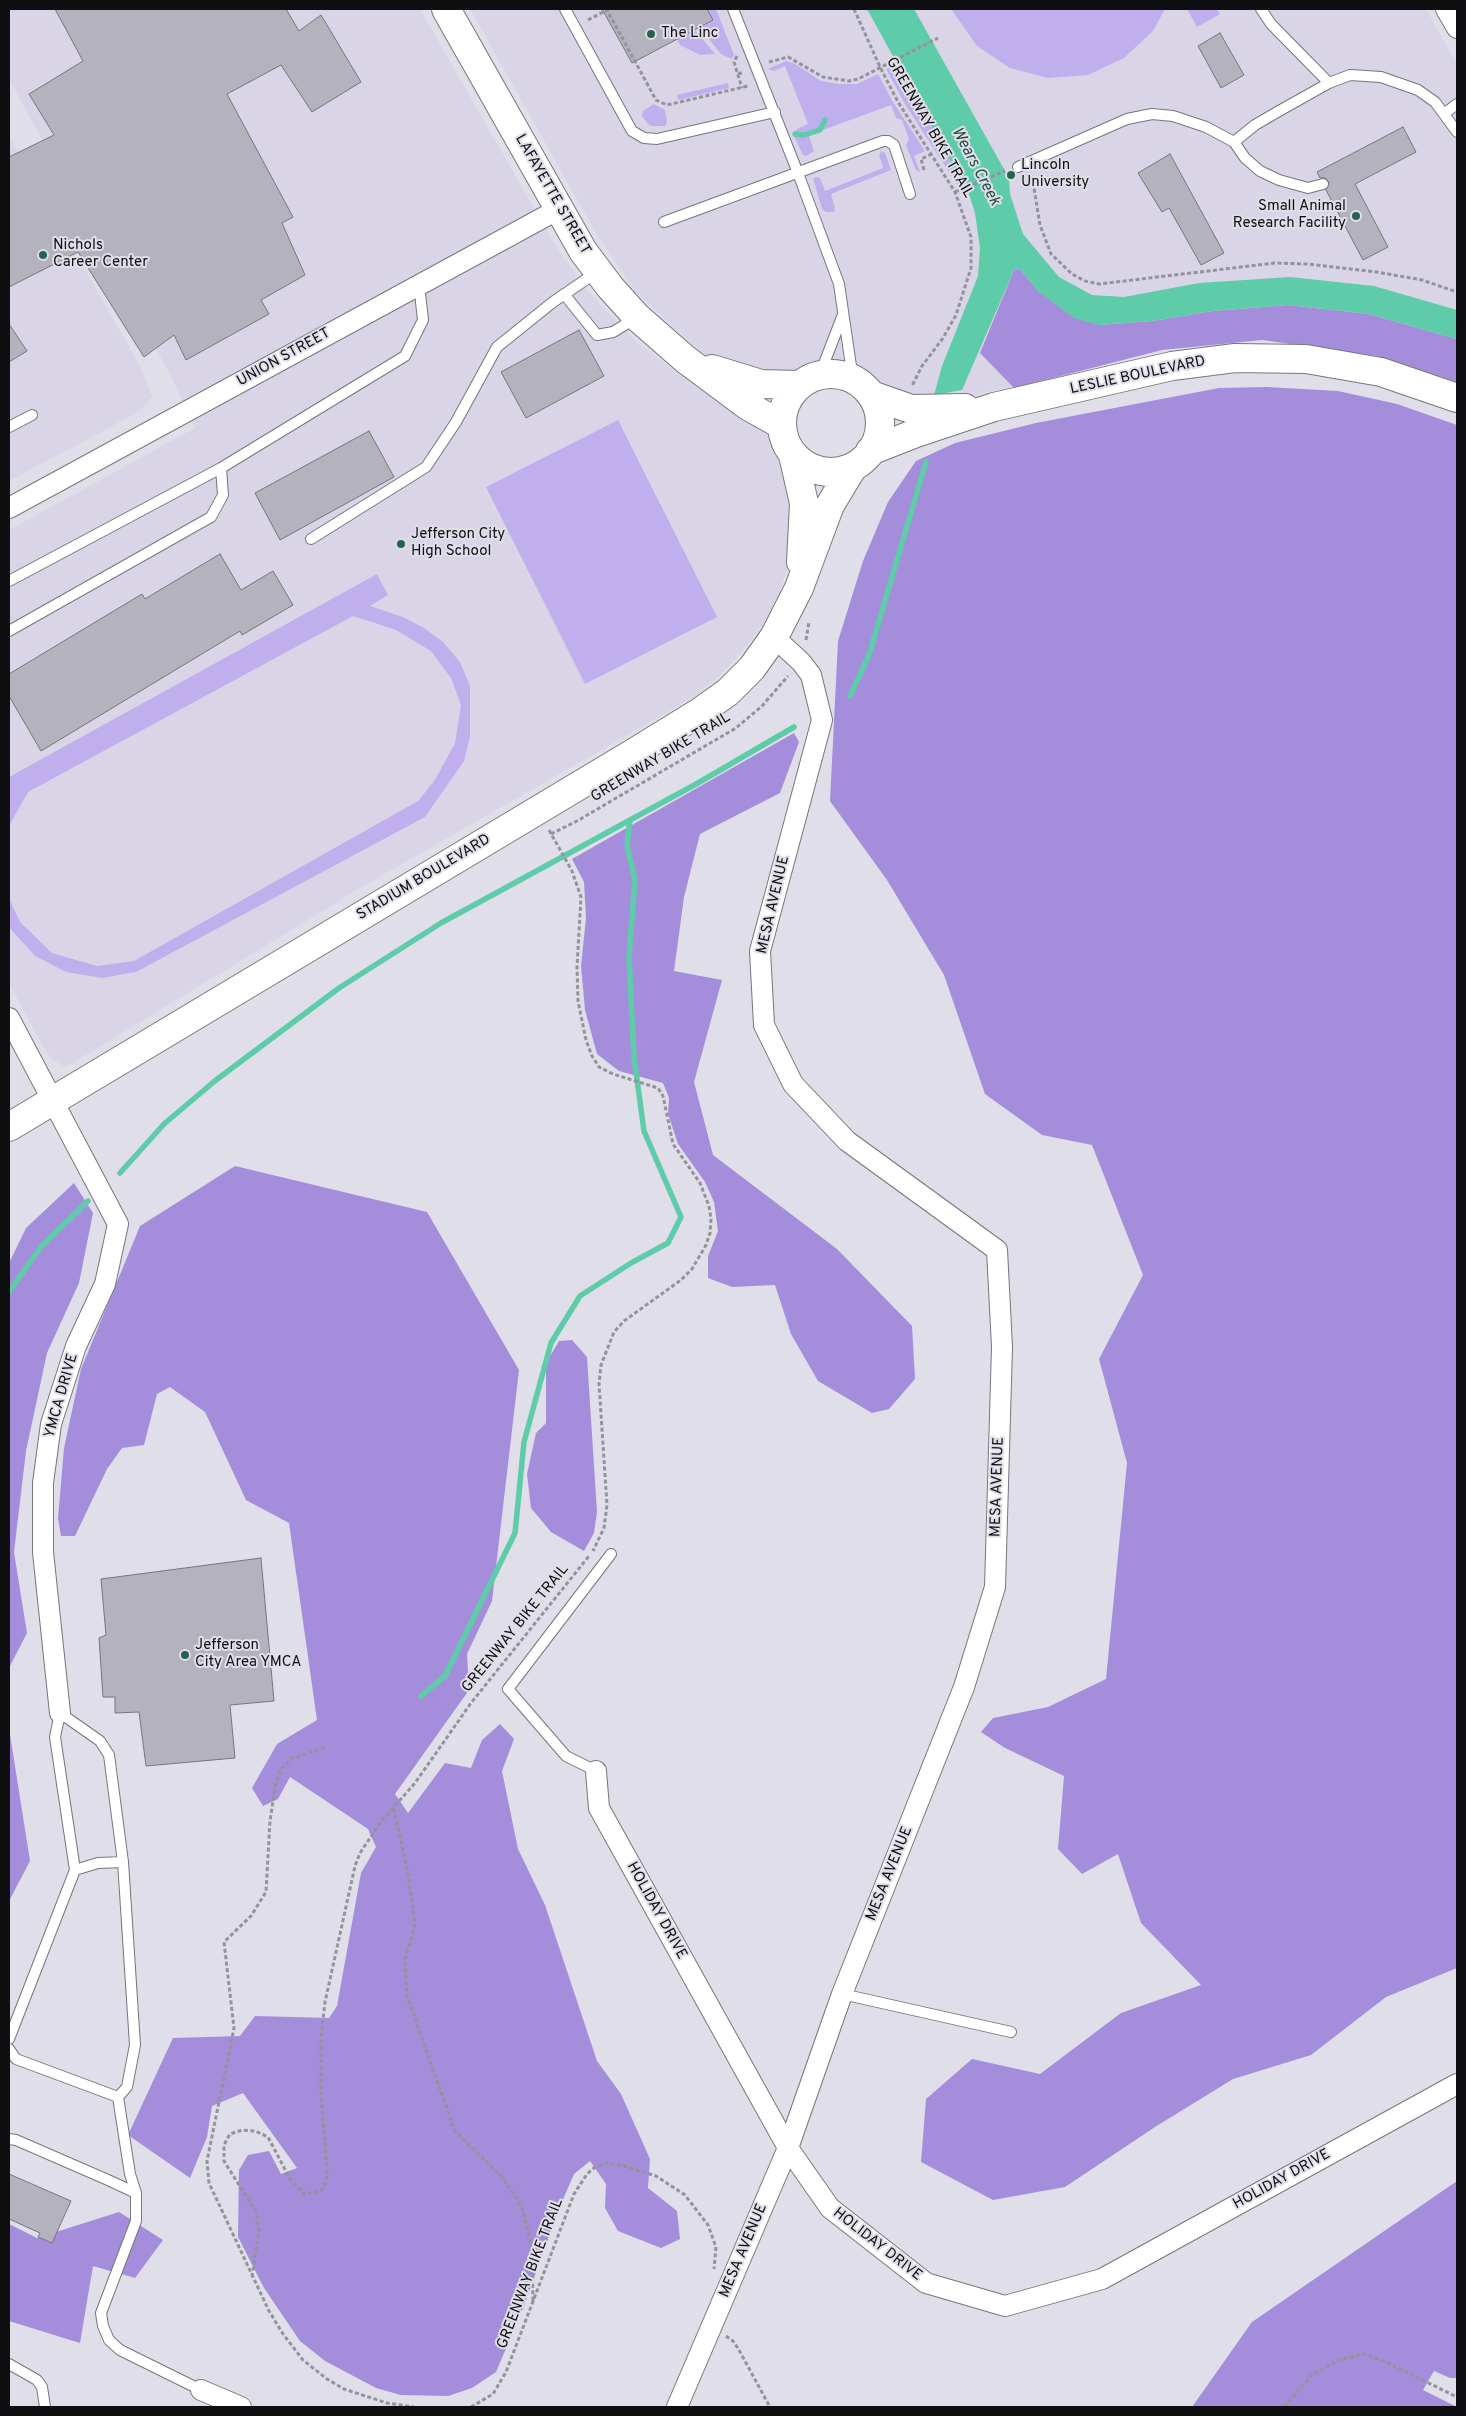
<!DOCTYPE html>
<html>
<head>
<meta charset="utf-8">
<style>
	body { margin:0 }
	#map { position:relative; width:1466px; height:2416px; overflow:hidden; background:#e0dee8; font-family:Overpass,sans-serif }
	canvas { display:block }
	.frame { position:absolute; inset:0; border:10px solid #0f0e11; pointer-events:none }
</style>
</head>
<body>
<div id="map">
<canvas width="1466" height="2416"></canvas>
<div class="frame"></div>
</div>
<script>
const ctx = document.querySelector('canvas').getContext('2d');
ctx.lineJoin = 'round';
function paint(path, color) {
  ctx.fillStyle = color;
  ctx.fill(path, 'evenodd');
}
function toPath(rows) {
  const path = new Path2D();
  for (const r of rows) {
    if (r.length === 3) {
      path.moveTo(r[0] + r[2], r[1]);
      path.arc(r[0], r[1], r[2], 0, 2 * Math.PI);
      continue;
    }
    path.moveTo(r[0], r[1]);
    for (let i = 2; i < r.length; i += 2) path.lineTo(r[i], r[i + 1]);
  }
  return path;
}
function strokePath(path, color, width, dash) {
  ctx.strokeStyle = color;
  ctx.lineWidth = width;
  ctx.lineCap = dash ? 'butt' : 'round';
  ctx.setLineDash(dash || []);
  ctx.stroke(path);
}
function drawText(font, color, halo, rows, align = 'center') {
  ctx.font = font + ' Overpass,sans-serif';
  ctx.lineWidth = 4;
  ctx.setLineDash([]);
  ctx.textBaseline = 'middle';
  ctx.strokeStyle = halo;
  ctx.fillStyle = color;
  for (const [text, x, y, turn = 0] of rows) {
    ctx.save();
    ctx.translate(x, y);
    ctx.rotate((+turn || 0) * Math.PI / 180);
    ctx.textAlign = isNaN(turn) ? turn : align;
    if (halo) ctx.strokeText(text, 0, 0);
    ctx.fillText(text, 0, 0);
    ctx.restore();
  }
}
paint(toPath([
	[9,9,420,9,558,250,585,288,635,341,679,374,741,409,771,432,780,451,795,500,791,558,779,594,762,626,740,654,718,677,692,698,370,882,73,1063,64,1066,54,1061,45,1050,9,983,9,530,195,428,172,378,9,79],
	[470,9,1426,9,1457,64,1457,380,1380,353,1262,339,1163,347,1068,373,958,399,889,396,837,364,788,378,733,370,698,350,636,292,596,233],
	[9,136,140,366,152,396,147,404,135,414,9,481]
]), '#d9d5e7');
paint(toPath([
	[707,9,716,9,734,55,732,59,721,54,699,27,713,20],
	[951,9,1165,9,1153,31,1124,58,1088,75,1048,78,1010,68,977,46],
	[1187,9,1217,9,1220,14,1197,27],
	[695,30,715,54,700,55,680,45,677,39],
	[786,61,795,64,821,81,839,84,857,84,878,74,893,102,925,151,914,156,920,172,916,170,906,145,909,139,902,120,896,118,891,105,823,130,827,120,823,119,819,128,804,133,795,132,797,129,808,124,785,66,774,71,768,69],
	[898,64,964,184,960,186,956,183,905,104,886,69],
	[728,83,729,88,678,100,677,95],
	[654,104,665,110,667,122,665,126,652,126,648,124,642,116,643,111],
	[794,136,809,136,814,151,806,156,803,155],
	[881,151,885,153,891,170,831,194,835,208,834,212,826,212,822,209,813,178,817,177,820,178,825,191,883,168,879,155],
	[618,420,717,617,585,684,486,487],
	[377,574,388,595,370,606,403,617,424,628,443,642,460,662,470,686,470,737,464,761,425,817,136,972,102,978,66,972,35,956,9,927,9,898,20,922,52,953,97,966,134,961,418,801,435,780,455,743,461,705,451,678,431,651,396,630,353,616,28,792,9,826,9,777]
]), '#bfb0ed');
paint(toPath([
	[1020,269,1039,292,1099,325,1152,321,1212,311,1288,305,1369,314,1457,339,1457,382,1377,356,1262,340,1162,350,1014,388,980,353,1014,270],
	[1267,387,1338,391,1397,404,1457,425,1457,1968,1386,1997,1311,2055,1233,2079,1155,2127,1065,2187,993,2200,921,2162,926,2099,972,2059,1040,2074,1121,2013,1201,1985,1141,1923,1118,1854,1082,1874,1058,1849,1064,1776,1005,1748,981,1732,993,1718,1048,1707,1106,1679,1127,1463,1099,1359,1143,1275,1092,1145,1042,1135,985,1094,944,975,887,880,830,801,838,641,863,561,888,502,916,461,955,443,1036,423,1219,388],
	[794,733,799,742,780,793,700,834,684,897,674,971,722,980,694,1082,713,1155,837,1249,912,1326,915,1379,889,1409,872,1413,818,1381,791,1334,775,1285,732,1287,708,1278,708,1256,718,1231,714,1202,705,1182,678,1144,668,1114,669,1098,663,1083,619,1071,597,1054,585,1010,581,966,586,918,584,882,572,859],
	[235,1166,427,1212,519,1370,492,1601,467,1654,469,1690,395,1794,408,1813,445,1763,471,1768,482,1740,500,1724,514,1739,502,1771,518,1849,545,1905,597,2061,621,2094,650,2159,648,2188,677,2211,680,2239,661,2248,618,2231,605,2208,606,2184,590,2161,574,2174,558,2211,524,2306,496,2372,472,2388,448,2396,401,2395,376,2388,325,2361,300,2341,264,2288,238,2237,239,2170,248,2155,269,2151,281,2174,297,2168,243,2093,212,2106,207,2137,190,2178,128,2135,173,2038,240,2036,255,2016,329,2018,337,2006,361,1873,376,1847,368,1829,290,1777,278,1799,263,1806,252,1788,277,1744,317,1720,289,1523,246,1500,205,1412,170,1387,157,1394,144,1445,122,1448,107,1469,75,1536,61,1536,58,1518,64,1448,81,1369,140,1226],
	[74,1183,93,1213,79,1283,47,1353,26,1451,14,1552,27,1633,9,1668,9,1263,26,1228],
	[572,1340,587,1357,597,1512,594,1533,584,1551,551,1532,531,1508,527,1474,536,1433,546,1423,546,1363,559,1341],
	[9,1728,30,1861,9,1901],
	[1457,2181,1457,2378,1450,2378,1434,2371,1423,2390,1457,2407,1192,2407,1252,2322],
	[119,2212,163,2240,135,2278,93,2266,80,2343,9,2321,9,2224,37,2238]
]), '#a48edc');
paint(toPath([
	[867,9,914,9,1009,178,1010,194,1023,234,1059,277,1092,295,1124,297,1199,283,1290,277,1374,286,1457,310,1457,339,1369,314,1288,305,1212,311,1152,321,1099,325,1074,318,1039,292,1020,269,1014,270,962,390,934,395,942,366,978,276,980,248,975,213,969,194]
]), '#5ecca8');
strokePath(toPath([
	[795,134,804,135,820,130,825,120],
	[850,696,869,655,926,462],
	[120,1173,164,1124,216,1080,339,988,441,923,698,783,794,727],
	[9,1292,40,1248,88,1201],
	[421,1696,445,1676,515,1533,524,1442,551,1343,580,1296,631,1263,668,1243,681,1217,644,1131,634,1057,629,957,635,880,627,846,630,820]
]), '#5ecca8', 5.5);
const building = toPath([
	[55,9,286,9,299,31,321,15,361,82,312,112,281,65,227,94,293,217,282,223,305,275,261,300,269,314,186,360,174,335,144,357,78,252,9,287,9,157,54,135,29,94,83,61,55,9],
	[602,9,707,9,713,20,632,63,602,9],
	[1220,33,1244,75,1221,88,1198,46,1220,33],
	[1403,127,1416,152,1355,184,1388,247,1363,260,1326,190,1329,182,1325,178,1320,178,1317,172,1403,127],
	[1170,154,1224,253,1201,265,1169,208,1162,212,1138,173,1170,154],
	[9,324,27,351,9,362,9,324],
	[579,330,604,376,526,418,501,372,579,330],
	[369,431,394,477,280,540,255,493,369,431],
	[220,554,241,590,273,571,293,605,242,635,240,631,41,751,9,696,9,674,142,594,145,599,220,554],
	[261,1558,274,1701,230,1705,235,1758,146,1766,139,1712,115,1713,115,1697,103,1697,99,1638,106,1635,101,1579,261,1558],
	[9,2174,71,2201,52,2243,38,2237,40,2233,9,2219,9,2174]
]);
paint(building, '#b4b2bc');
strokePath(building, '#77757f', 1);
const lane = toPath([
	[565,9,632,131,644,138,657,139,775,112],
	[733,9,798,173,839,284,851,366,859,383],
	[1261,9,1271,24,1329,83],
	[1445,113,1457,104],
	[1234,142,1255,125,1279,111,1329,83,1350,75,1381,77,1418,90,1435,102,1457,132],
	[1018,167,1127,119,1152,114,1173,116,1206,127,1234,142,1245,158,1260,171,1279,180,1308,188,1323,184],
	[664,222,883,141,888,141,894,145,910,194],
	[564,294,597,335,613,332,636,318],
	[820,374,842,317],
	[9,427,32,415],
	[311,539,426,467,456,422,497,347,553,302,597,272],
	[9,581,221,468,405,356,423,320,419,284],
	[9,631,211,517,223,495,221,468],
	[596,1771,566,1756,508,1689,611,1554],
	[842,1994,1011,2032],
	[9,2039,75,1870,98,1863,123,1862],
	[9,2049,16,2059,118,2097,127,2087,135,2045,123,1862,109,1755,100,1741,60,1713,55,1737,75,1870],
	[118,2097,130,2174,136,2193,136,2221,101,2313,103,2326,109,2340,120,2350,201,2390],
	[9,2139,16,2140,108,2180,136,2193],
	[9,2364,37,2380,42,2387,45,2407]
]);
const street = toPath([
	[1446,9,1457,28],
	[9,508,559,209],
	[9,1018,118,1224,105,1284,76,1346,51,1424,43,1483,43,1552,60,1713],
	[596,1771,599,1808,788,2148,830,2208,926,2283,1005,2306,1102,2279,1457,2084],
	[201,2390,241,2407],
	[677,2407,788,2148,842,1994,964,1687,995,1587,1002,1347,997,1250,847,1141,793,1084,764,1025,760,951,822,720,811,675,801,662,774,637]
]);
const secondary = toPath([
	[446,9,583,251,610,287,637,317,685,359,748,406,782,425],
	[712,369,761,384,800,385],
	[831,423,49],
	[871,395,911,409,965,408],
	[870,451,916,433,994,407,1172,366,1235,358,1306,359,1381,372,1457,398],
	[793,455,804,503,801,562],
	[9,1127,630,755,700,712,728,692,752,668,774,637,799,588,830,505,853,467]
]);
strokePath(lane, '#77757e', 12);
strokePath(street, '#77757e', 22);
strokePath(secondary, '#77757e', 30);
strokePath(toPath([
	[854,9,880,67,898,102,955,192,971,237,971,268,956,315,943,338,922,366,912,386],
	[588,20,607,10,656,100,667,105,748,86],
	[737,56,734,62,742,88],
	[769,62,788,57,823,77,849,81,858,79,938,38],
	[738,74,744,72],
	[924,170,921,159,932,154],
	[1032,176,1040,225,1051,254,1072,274,1085,281,1099,284,1275,263,1307,264,1377,272,1422,280,1457,292],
	[955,192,1005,171],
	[806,640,809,622],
	[549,830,572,871,581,897,577,967,578,1001,586,1040,592,1056,599,1067,613,1074,658,1088,663,1096,673,1144,700,1183,709,1206,711,1219,710,1233,706,1245,692,1269,681,1280,624,1321,614,1332,601,1365,599,1384,607,1505,604,1528,593,1551],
	[551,834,577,821,736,728,762,706,788,676],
	[325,1748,292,1758,282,1768,276,1782,270,1821,266,1892,251,1916,224,1942,234,2028,207,2161,209,2183,269,2311,283,2334,303,2360,327,2379,344,2389,387,2403,414,2407],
	[394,1809,408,1874,415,1925,405,1959,407,1996,455,2131,503,2178,522,2207,532,2247,533,2301],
	[252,2277,259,2231,256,2212,224,2161,224,2145,230,2134,242,2130,255,2131,268,2137,290,2179,304,2194,321,2191,326,2183,327,2171,321,2094,321,2038,325,2002,355,1866,360,1853,380,1823,415,1783,471,1703,589,1556],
	[726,2336,733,2341,739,2350,770,2407],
	[471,2407,493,2394,506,2372,574,2194,587,2174,595,2167,607,2163,625,2166,656,2176,685,2195,708,2225,716,2247,714,2269],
	[1284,2407,1312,2375,1339,2360,1364,2354,1384,2361,1457,2397]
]), '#94929a', 3, [4, 2.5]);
strokePath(lane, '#fff', 10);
strokePath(street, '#fff', 20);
strokePath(secondary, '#fff', 28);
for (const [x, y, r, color] of [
	[651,34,5,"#25634f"],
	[1011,175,5,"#25634f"],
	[1356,216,5,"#25634f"],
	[43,255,5,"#25634f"],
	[401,544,5,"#25634f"],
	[185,1655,5,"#25634f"]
]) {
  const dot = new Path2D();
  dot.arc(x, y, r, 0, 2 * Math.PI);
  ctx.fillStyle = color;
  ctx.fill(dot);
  strokePath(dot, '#e0dee8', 2);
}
drawText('15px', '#0f0e11', '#e0dee8', [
	["The Linc",661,34],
	["Lincoln",1021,166],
	["University",1021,183],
	["Small Animal",1346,207,"right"],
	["Research Facility",1346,224,"right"],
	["Nichols",53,246],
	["Career Center",53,263],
	["Jefferson City",411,535],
	["High School",411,552],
	["Jefferson",195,1646],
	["City Area YMCA",195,1663]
], 'left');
drawText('15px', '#0f0e11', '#e0dee8', [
	["GREENWAY BIKE TRAIL",929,128,60],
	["LAFAYETTE STREET",552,195,60],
	["UNION STREET",284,358,-29],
	["LESLIE BOULEVARD",1138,376,-12],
	["GREENWAY BIKE TRAIL",661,758,-31],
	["STADIUM BOULEVARD",424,878,-31],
	["MESA AVENUE",774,905,-77],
	["YMCA DRIVE",62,1396,-74],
	["MESA AVENUE",998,1487,-88],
	["GREENWAY BIKE TRAIL",516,1629,-51],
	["MESA AVENUE",890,1874,-68],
	["HOLIDAY DRIVE",656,1911,61],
	["HOLIDAY DRIVE",1282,2180,-29],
	["HOLIDAY DRIVE",877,2245,38],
	["MESA AVENUE",744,2251,-67],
	["GREENWAY BIKE TRAIL",531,2274,-69]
]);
drawText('italic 16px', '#1f4d3e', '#e0dee8', [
	["Wears Creek",975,167,62]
]);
</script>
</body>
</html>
